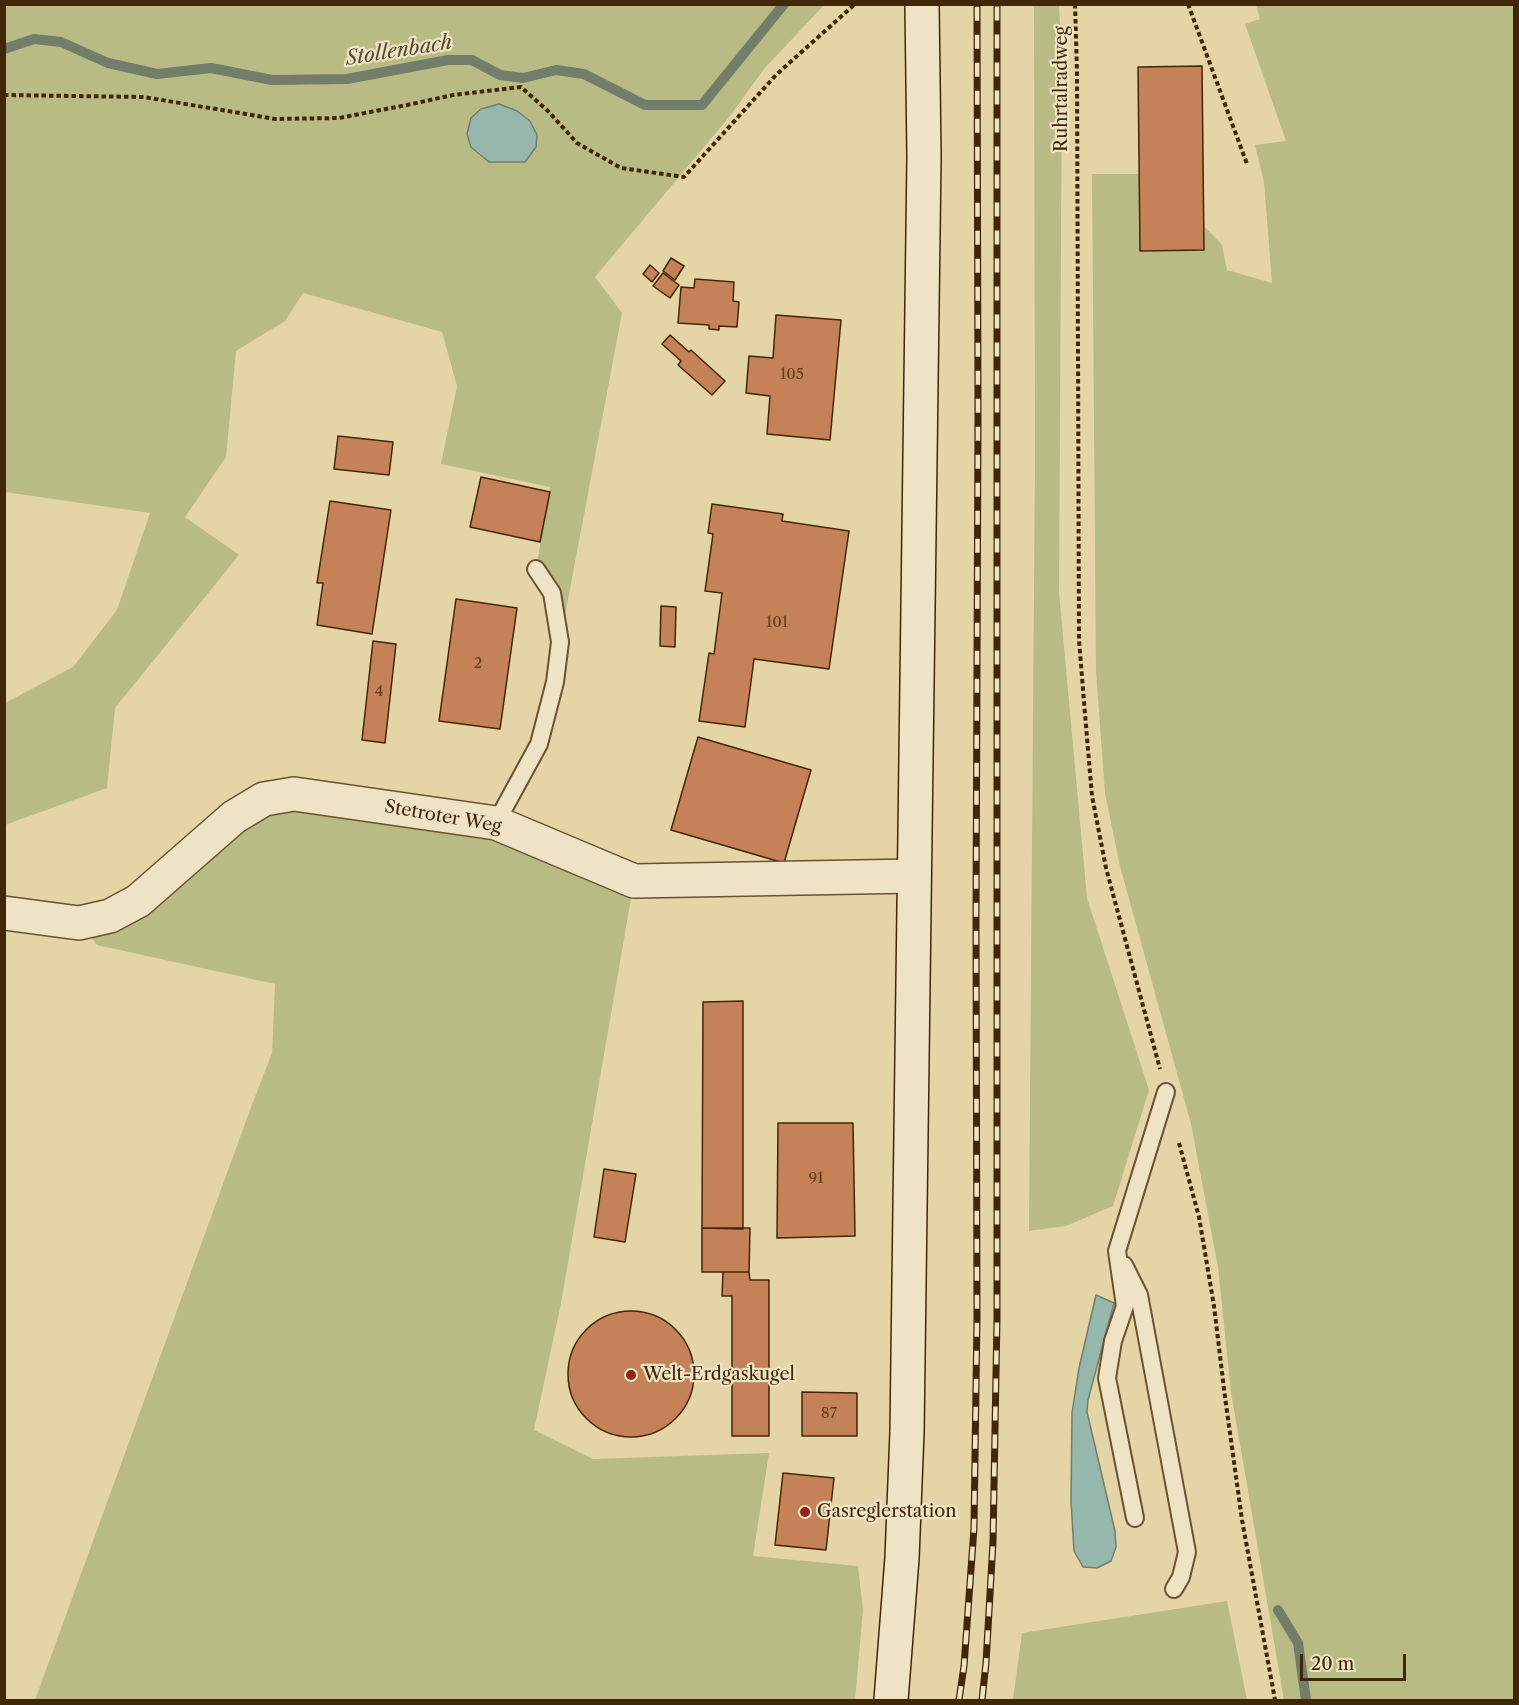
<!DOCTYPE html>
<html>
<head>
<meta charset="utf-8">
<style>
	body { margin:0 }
	#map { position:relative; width:1519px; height:1705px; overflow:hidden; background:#e5d4a6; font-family:"Libre Caslon Text",serif }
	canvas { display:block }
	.frame { position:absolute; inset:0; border:6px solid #412708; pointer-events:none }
	.scale { position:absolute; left:1300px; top:1654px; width:106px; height:27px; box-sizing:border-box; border:3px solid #412708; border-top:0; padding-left:8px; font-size:18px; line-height:21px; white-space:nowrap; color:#412708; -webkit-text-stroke:4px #eee3c5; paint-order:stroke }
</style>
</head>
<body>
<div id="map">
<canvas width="1519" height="1705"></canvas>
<div class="frame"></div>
<div class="scale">20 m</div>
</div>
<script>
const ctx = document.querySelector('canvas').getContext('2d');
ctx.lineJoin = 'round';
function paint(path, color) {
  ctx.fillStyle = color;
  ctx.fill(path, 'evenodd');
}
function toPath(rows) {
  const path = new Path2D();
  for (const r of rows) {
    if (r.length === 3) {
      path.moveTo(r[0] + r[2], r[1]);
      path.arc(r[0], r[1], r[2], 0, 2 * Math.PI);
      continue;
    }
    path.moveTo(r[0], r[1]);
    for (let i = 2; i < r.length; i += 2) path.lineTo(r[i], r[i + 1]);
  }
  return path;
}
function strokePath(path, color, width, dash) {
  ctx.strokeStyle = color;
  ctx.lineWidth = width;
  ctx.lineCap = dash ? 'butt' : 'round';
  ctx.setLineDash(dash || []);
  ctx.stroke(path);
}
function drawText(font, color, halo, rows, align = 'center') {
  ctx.font = font + ' "Libre Caslon Text",serif';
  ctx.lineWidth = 4.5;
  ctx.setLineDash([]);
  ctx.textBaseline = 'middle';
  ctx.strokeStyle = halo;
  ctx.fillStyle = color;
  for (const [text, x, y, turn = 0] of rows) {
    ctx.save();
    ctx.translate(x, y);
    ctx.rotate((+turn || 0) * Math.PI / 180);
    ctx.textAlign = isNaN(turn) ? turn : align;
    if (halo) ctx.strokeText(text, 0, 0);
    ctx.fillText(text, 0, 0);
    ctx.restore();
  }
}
paint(toPath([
	[1059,4,1062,66,1059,592,1087,898,1149,1090,1113,1206,1066,1226,1029,1231,1035,458,1034,5],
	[4,5,824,5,764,69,730,116,595,277,622,313,560,642,536,569,550,487,441,464,457,386,442,332,303,293,285,321,236,351,226,457,185,517,239,555,115,708,107,788,5,825,5,703,73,667,117,610,150,513,5,492],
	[1256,5,1514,5,1514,1700,1284,1700,1231,1392,1218,1267,1191,1124,1120,866,1105,793,1096,671,1092,174,1139,174,1140,251,1204,250,1204,226,1222,245,1227,270,1272,283,1264,182,1255,145,1286,141,1245,24,1260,19],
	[269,806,496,823,634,881,561,1303,534,1430,593,1459,769,1453,753,1556,858,1566,863,1610,855,1700,35,1700,250,1110,272,1053,275,984,97,945,88,932],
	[1227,1601,1247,1700,1013,1700,1022,1633]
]), '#b8bc84');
const water = toPath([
	[499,104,517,111,530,121,537,135,536,147,525,162,489,162,471,147,467,134,471,118,481,109,499,104],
	[1096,1295,1114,1303,1088,1400,1087,1412,1115,1531,1116,1547,1111,1561,1097,1568,1083,1567,1074,1551,1071,1501,1072,1413,1079,1368,1096,1295]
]);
paint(water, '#96b7ac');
strokePath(water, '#747d6a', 1.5);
strokePath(toPath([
	[4,49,34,39,61,42,108,63,157,74,211,68,272,80,347,79,448,60,472,60,500,75,523,78,556,70,584,74,645,105,702,105,784,4],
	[1278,1610,1298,1643,1306,1700]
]), '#747d6a', 10);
const building = toPath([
	[1202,66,1204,250,1140,251,1138,67,1202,66],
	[671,258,684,266,675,280,663,271,671,258],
	[650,265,659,273,652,282,643,274,650,265],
	[663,273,679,285,670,298,653,286,663,273],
	[695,279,734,282,733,301,739,302,737,327,719,326,719,330,709,329,709,325,678,323,681,287,694,288,695,279],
	[776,315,841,320,830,440,767,434,770,396,746,393,749,356,773,358,776,315],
	[670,335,689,352,691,350,725,381,712,395,678,365,681,361,662,344,670,335],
	[338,436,393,442,389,475,334,469,338,436],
	[481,477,550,492,540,542,470,527,481,477],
	[330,501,391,510,372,634,317,625,323,583,317,583,330,501],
	[712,504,783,514,782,521,849,531,829,669,754,659,745,727,699,721,709,653,714,654,722,593,705,591,713,534,708,533,712,504],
	[456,599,517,608,500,729,439,721,456,599],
	[661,606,676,607,675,647,660,646,661,606],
	[373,641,396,644,385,743,362,740,373,641],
	[698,737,811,770,784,863,671,830,698,737],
	[743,1001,743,1229,702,1228,703,1002,743,1001],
	[778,1123,853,1123,855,1236,777,1238,778,1123],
	[604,1169,636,1174,625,1242,594,1237,604,1169],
	[702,1228,750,1228,749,1272,702,1272,702,1228],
	[723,1272,749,1272,750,1280,769,1280,769,1436,732,1436,732,1296,722,1296,723,1272],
	[631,1374,63],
	[802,1392,857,1393,857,1436,802,1436,802,1392],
	[783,1473,834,1478,826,1550,775,1545,783,1473]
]);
paint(building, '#c58157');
strokePath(building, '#412708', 1.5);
const lane = toPath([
	[496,823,539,744,555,682,560,642,552,593,536,569],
	[1124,1265,1139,1295,1187,1552,1181,1577,1174,1589],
	[1135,1518,1107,1378,1113,1341,1125,1306,1117,1251,1166,1092]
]);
const street = toPath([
	[4,913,79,923,110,916,138,901,234,817,264,799,294,794,496,823,634,881,914,876]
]);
const secondary = toPath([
	[891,1700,902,1558,907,1432,924,157,922,4]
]);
strokePath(lane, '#6a5230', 20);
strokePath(street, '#6a5230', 36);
strokePath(secondary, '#412708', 36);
strokePath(toPath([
	[1075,4,1077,72,1079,640,1086,726,1092,796,1106,868,1160,1069],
	[1188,4,1247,164],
	[4,95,144,97,275,119,339,118,407,105,453,95,521,87,548,111,577,143,621,168,684,177,776,75,855,4],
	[1179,1143,1199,1217,1214,1306,1225,1397,1242,1520,1275,1700]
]), '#412708', 4, [4.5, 3]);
strokePath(lane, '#eee3c5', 16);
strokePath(street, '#eee3c5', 33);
strokePath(secondary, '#eee3c5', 33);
const rail = toPath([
	[959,1700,964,1666,974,1528,977,1316,976,920,978,414,977,4],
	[982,1700,986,1663,993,1542,997,1318,997,4]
]);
strokePath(rail, '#412708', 7);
strokePath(rail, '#eee3c5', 4.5, [14]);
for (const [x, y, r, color] of [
	[631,1375,6,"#8f2418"],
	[805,1512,6,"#8f2418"]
]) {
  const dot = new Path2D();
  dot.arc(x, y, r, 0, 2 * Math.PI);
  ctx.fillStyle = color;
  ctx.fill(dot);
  strokePath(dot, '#eee3c5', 2);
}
drawText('15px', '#623e1c', null, [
	["105",792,375],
	["101",777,623],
	["2",478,664],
	["4",379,692],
	["91",816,1179],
	["87",829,1414]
]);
drawText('18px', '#412708', '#eee3c5', [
	["Ruhrtalradweg",1062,89,-90],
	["Stetroter Weg",443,817,10]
]);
drawText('18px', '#412708', '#eee3c5', [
	["Welt-Erdgaskugel",643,1375],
	["Gasreglerstation",817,1512]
], 'left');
drawText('italic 20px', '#564b31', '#eee3c5', [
	["Stollenbach",399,51,-9]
]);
</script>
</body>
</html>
